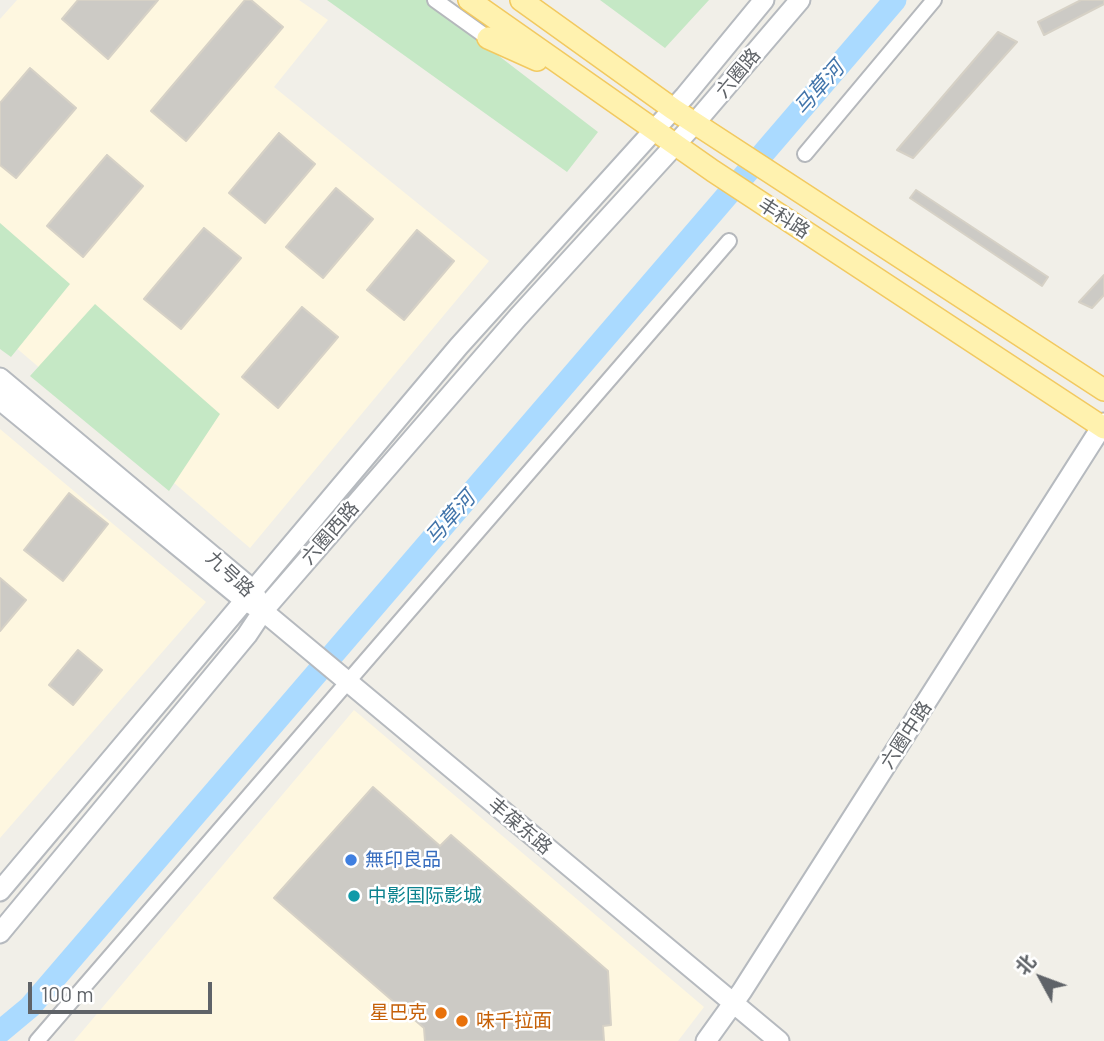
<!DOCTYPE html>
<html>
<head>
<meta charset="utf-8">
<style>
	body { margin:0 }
	#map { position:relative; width:1104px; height:1041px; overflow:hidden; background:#f1efe8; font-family:Barlow,"Noto Sans SC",sans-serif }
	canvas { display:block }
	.north { position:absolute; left:1006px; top:943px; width:70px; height:70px; -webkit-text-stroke:5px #fff; paint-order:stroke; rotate:311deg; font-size:19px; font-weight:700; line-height:28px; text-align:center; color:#5f6368 }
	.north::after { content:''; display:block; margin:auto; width:24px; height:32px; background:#5f6368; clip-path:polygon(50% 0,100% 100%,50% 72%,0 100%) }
	.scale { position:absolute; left:28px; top:982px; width:184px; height:32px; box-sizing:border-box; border:4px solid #5f6368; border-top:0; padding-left:9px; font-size:21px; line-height:24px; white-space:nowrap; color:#5f6368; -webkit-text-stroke:5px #fff; paint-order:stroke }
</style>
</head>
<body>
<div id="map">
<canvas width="1104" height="1041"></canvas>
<div class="north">北</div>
<div class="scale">100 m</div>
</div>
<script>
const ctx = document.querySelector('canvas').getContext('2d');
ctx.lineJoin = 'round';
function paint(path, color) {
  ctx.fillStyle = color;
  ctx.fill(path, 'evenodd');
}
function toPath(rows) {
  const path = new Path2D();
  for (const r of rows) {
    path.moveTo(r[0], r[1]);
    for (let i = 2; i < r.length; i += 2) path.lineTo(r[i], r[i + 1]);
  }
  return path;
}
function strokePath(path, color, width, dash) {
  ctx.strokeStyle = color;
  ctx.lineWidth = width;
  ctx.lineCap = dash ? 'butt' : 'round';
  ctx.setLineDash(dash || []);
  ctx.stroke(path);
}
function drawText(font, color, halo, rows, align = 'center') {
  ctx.font = font + ' Barlow,"Noto Sans SC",sans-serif';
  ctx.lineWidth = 5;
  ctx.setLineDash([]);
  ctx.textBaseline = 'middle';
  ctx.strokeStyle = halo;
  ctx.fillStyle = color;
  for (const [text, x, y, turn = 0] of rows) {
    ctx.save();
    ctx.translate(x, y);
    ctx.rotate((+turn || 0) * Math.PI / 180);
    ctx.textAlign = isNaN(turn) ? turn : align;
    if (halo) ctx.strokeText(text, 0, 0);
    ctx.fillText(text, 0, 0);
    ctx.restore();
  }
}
paint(toPath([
	[17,0,299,0,328,20,274,87,489,261,250,548,0,334,0,19],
	[0,429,206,602,0,838],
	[354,710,704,1007,678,1041,74,1041]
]), '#fef7e0');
paint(toPath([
	[327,0,426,0,598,132,567,172],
	[600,0,709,0,665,48],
	[0,223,70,284,11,357,0,349],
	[95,304,220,414,169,491,30,376]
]), '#c5e8c5');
strokePath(toPath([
	[0,1032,30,1007,895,0]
]), '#aadaff', 23);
const building = toPath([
	[78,0,158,0,108,59,62,19,78,0],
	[245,0,251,0,283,27,186,141,151,111,245,0],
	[1081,0,1104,0,1104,4,1044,35,1038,22,1081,0],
	[998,32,1017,42,913,158,897,150,998,32],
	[30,68,76,108,16,178,0,165,0,103,30,68],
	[279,133,315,164,265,223,229,193,279,133],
	[107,155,143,186,83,257,47,226,107,155],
	[336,188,373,219,323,278,286,247,336,188],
	[916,190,1048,277,1042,286,910,198,916,190],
	[204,228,241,258,181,329,144,299,204,228],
	[417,230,454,261,404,320,367,290,417,230],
	[1104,275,1104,295,1092,308,1079,302,1104,275],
	[302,307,338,337,278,408,242,377,302,307],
	[69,493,108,524,63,581,24,550,69,493],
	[0,578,26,600,0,631,0,578],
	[78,650,102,670,73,705,49,685,78,650],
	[373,787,440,846,451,835,608,971,611,1025,603,1026,604,1041,425,1041,424,1028,274,898,373,787]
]);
paint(building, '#cccac5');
strokePath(building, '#d6d1c6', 2);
const street = toPath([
	[435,0,488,38],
	[805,154,934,0],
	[37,1041,729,241]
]);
const secondary = toPath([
	[0,378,252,589,258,600],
	[0,400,243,599,263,611,779,1041],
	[0,891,459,346,685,96,764,0],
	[0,933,247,635,263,611,518,317,695,123,800,0],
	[706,1041,742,991,1104,423]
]);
const primary = toPath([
	[469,0,713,171,1104,428],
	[521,0,673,109,1104,390],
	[488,38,537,60]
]);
strokePath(street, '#b5b8bc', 18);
strokePath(secondary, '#b6babf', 23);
strokePath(primary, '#f2c960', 24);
strokePath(street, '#fff', 14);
strokePath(secondary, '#fff', 19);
strokePath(primary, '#fff2af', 21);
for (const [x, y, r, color] of [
	[351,860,7,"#3f7fe0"],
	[354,896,7,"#0f9aa8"],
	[441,1013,7,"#e8710a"],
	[462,1021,7,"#e8710a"]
]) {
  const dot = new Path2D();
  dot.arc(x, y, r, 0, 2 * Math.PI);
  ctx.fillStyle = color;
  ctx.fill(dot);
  strokePath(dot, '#fff', 2.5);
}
drawText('19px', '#5f6368', '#fff', [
	["六圈路",738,73,-50],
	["丰科路",784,218,33],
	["六圈西路",330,533,-49],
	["九号路",230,574,43],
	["六圈中路",906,735,-57],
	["丰葆东路",520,826,40]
]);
drawText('19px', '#366cbe', '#fff', [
	["無印良品",365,860]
], 'left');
drawText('19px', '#0d838f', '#fff', [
	["中影国际影城",368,896]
], 'left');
drawText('19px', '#c56008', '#fff', [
	["星巴克",427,1013],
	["味千拉面",476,1021,"left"]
], 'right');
drawText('italic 21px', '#4174aa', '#fff', [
	["马草河",819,88,-49],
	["马草河",450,518,-49]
]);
</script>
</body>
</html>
